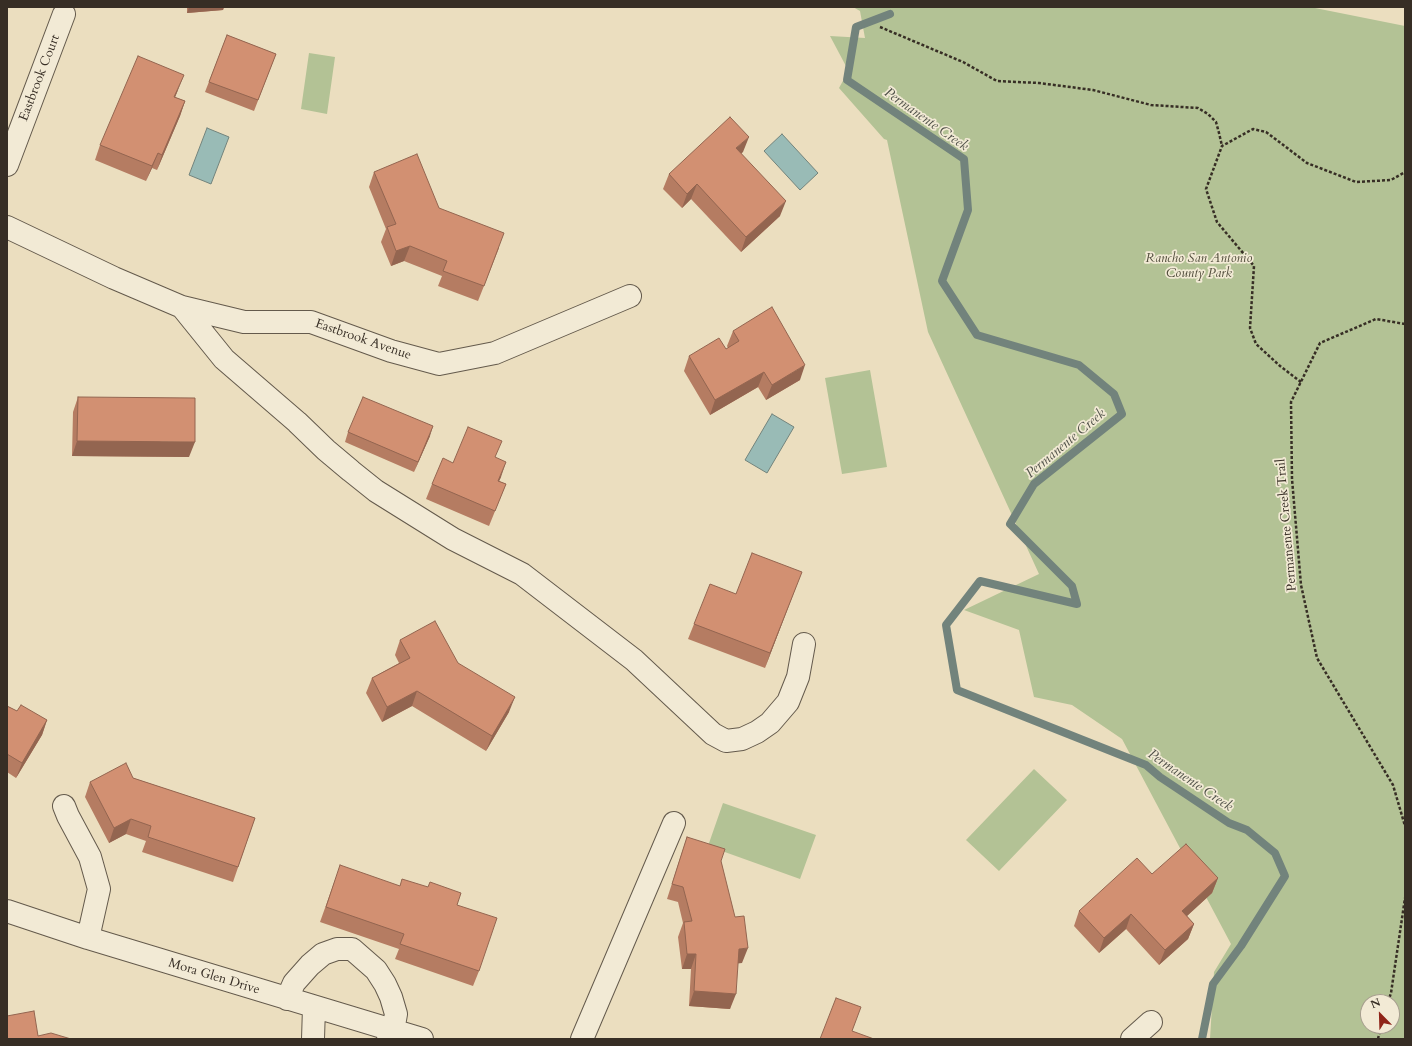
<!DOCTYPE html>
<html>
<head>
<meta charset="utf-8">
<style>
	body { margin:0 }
	#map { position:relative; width:1412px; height:1046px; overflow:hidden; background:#ebdebf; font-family:Cardo,serif }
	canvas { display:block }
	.frame { position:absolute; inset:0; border:8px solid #372e25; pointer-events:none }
	.north { position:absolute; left:1360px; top:994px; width:40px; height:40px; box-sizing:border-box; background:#f2ead5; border:1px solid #a79f8f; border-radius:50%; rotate:337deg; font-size:11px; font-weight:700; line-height:16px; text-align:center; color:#372e25 }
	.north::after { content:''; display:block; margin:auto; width:14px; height:18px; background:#8f2418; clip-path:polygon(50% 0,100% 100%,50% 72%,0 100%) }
</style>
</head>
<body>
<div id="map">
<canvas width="1412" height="1046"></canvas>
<div class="frame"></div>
<div class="north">N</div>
</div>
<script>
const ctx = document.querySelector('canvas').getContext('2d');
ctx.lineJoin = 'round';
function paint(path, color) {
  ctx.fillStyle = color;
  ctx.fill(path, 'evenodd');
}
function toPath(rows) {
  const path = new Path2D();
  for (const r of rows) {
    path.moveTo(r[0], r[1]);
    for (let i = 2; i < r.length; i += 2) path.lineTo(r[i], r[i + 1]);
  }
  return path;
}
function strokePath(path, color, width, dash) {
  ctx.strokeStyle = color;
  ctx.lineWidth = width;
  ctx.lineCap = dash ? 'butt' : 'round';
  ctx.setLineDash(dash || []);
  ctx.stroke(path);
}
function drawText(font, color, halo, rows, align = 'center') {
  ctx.font = font + ' Cardo,serif';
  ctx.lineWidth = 3.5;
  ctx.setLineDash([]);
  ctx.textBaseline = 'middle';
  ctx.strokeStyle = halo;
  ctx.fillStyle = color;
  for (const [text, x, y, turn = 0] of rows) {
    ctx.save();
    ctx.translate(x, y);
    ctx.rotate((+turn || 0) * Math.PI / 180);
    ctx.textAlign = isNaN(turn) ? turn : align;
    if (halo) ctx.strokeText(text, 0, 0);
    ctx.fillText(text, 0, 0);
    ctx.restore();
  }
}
paint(toPath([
	[853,7,1310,7,1405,26,1405,1039,1210,1039,1214,972,1231,944,1122,739,1072,705,1034,697,1019,630,964,610,1039,574,928,332,887,140,884,139,839,88,849,70,847,68,830,36,865,38,860,11],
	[1368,1002,1392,1002,1392,1026,1368,1026],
	[309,53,335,57,327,114,301,109],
	[870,370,887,467,842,474,825,378],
	[1034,769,1067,800,999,871,966,840],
	[723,803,816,835,800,879,708,846]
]), '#b3c295');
const water = toPath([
	[207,128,229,137,211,184,189,175,207,128],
	[782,134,818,173,800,190,764,151,782,134],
	[772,414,794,427,767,473,745,460,772,414]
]);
paint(water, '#99bbb6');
strokePath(water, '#72837c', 1);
strokePath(toPath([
	[890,14,856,27,847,80,964,159,968,210,942,281,977,335,1079,365,1114,394,1122,414,1034,484,1010,524,1072,586,1077,604,980,581,946,625,957,690,1146,765,1160,777,1229,823,1247,830,1275,853,1285,876,1241,946,1213,984,1202,1039]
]), '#72837c', 8);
const minor = toPath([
	[7,165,64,14],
	[7,227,114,278,182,307,244,322,311,322,391,351,439,364,495,353,630,296],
	[182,307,224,359,297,422,326,450,351,471,376,491,453,539,522,574,634,660,713,734,726,741,742,739,757,732,770,723,788,702,798,677,804,644],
	[64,806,68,816,90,857,99,889,88,938],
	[7,911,88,938,422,1039],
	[287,999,294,983,310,965,323,954,337,949,352,949,376,970,385,984,391,997,396,1014,393,1031,388,1039],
	[313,1039,314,1007],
	[582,1039,674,823],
	[1132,1039,1151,1022]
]);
strokePath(minor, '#645a4c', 24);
strokePath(toPath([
	[880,27,963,62,997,81,1039,83,1093,90,1151,105,1198,108,1208,114,1216,122,1219,133,1222,146],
	[1405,324,1376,319,1320,343,1291,402,1292,479,1301,585,1317,658,1393,785,1405,826],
	[1301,382,1280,366,1256,344,1250,328,1254,266,1217,222,1206,189,1222,146,1253,129,1266,132,1307,163,1356,182,1391,180,1405,172],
	[1388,1002,1391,993,1405,898],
	[1378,1039,1381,1026]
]), '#372e25', 2.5, [3, 2]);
strokePath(minor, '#f2ead5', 22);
paint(toPath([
	[187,7,224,7,223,10,187,13],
	[227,35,276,54,254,111,205,92],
	[178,90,175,97,185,101,180,116,157,170,152,168,146,181,95,160,100,145],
	[743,152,741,153,780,216,741,252,691,199,682,208,663,189,669,174],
	[374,172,439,208,499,248,478,301,438,286,442,276,404,261,391,266,381,242,386,229,369,187],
	[733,331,800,380,766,400,758,387,710,415,684,371,689,356,726,349,728,348,727,346],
	[78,397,189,457,72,456,73,412],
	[348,432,430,436,414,472,345,442],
	[496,458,501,477,499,481,506,484,489,526,426,499,432,484,453,463],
	[796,587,765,668,688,639,694,624,736,594],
	[400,640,458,663,509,712,486,751,412,706,382,722,366,693,372,678,399,663,395,655],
	[7,706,17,711,47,720,42,735,16,778,7,772],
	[133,778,255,818,233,882,142,852,146,841,126,834,109,843,85,797,90,782],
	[687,837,721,861,742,963,738,963,730,1009,689,1006,691,969,682,969,678,937,683,923,678,902,667,899,682,852],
	[1152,874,1218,878,1212,893,1187,916,1194,924,1188,939,1159,965,1126,929,1099,953,1074,926,1079,911],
	[335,880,400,886,457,905,479,971,473,986,395,959,399,949,320,922]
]), '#b57c62');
paint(toPath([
	[189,7,224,7,223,10,187,13],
	[184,75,178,90,169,112,174,97],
	[185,101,180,116,157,170,162,155],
	[749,137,743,152,731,163,736,148],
	[158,153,152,168,146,181,152,166],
	[697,184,691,199,682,208,687,194],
	[786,201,780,216,741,252,746,237],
	[410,246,404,261,391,266,396,251],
	[805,365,800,380,766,400,772,385],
	[764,372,758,387,710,415,715,400],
	[433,426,430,436,414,472,418,462],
	[77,441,195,442,189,457,72,456],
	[506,462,501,477,492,496,498,481],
	[802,572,796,587,765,668,770,653],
	[417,691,412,706,382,722,387,707],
	[515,697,509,712,486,751,492,736],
	[47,720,42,735,16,778,22,763],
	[131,819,126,834,109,843,114,828],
	[1218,878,1212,893,1176,926,1182,911],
	[1131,914,1126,929,1099,953,1104,938],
	[1194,924,1188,939,1159,965,1165,950],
	[748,948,742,963,733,964,739,949],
	[687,954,696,954,691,969,682,969],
	[694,991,736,994,730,1009,689,1006]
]), '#936550');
const building = toPath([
	[227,35,276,54,258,100,209,82,227,35],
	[138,56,184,75,174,97,185,101,162,155,158,153,152,166,100,145,138,56],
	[730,117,749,137,736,148,786,201,746,237,697,184,687,194,669,174,730,117],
	[417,154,439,208,504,233,484,286,443,271,447,261,410,246,396,251,387,227,396,224,374,172,417,154],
	[772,307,805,365,772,385,764,372,715,400,689,356,719,338,726,349,739,341,733,331,772,307],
	[78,397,195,398,195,442,77,441,78,397],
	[363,397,433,426,418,462,348,432,363,397],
	[468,427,502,441,495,457,506,462,498,481,506,484,495,511,432,484,443,458,453,463,468,427],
	[752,553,802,572,770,653,694,624,710,584,736,594,752,553],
	[435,621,458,663,515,697,492,736,417,691,387,707,372,678,410,658,400,640,435,621],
	[21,705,47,720,22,763,7,754,7,706,17,711,21,705],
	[126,763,133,778,255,818,238,867,148,837,151,826,131,819,114,828,90,782,126,763],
	[687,837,725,849,721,861,735,917,744,916,748,948,739,949,736,994,694,991,696,954,687,954,684,922,692,921,683,887,672,884,687,837],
	[1186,844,1218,878,1182,911,1194,924,1165,950,1131,914,1104,938,1079,911,1137,858,1152,874,1186,844],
	[340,865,400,886,402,879,428,887,430,882,461,893,457,905,497,918,479,971,400,944,404,934,326,907,340,865],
	[836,998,861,1007,852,1031,874,1039,820,1039,836,998],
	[34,1011,38,1036,51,1033,71,1039,7,1039,7,1016,34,1011]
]);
paint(building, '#d29072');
strokePath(building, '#936550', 1);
drawText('13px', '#372e25', '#f2ead5', [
	["Eastbrook Court",40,78,-69],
	["Eastbrook Avenue",363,340,19],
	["Permanente Creek Trail",1287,525,-95],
	["Mora Glen Drive",214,977,17]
]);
drawText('italic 13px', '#504c3b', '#f2ead5', [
	["Rancho San Antonio",1199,259],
	["County Park",1199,274]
]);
drawText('italic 14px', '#505149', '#f2ead5', [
	["Permanente Creek",926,120,35],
	["Permanente Creek",1066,444,-40],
	["Permanente Creek",1190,781,34]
]);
</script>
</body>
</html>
